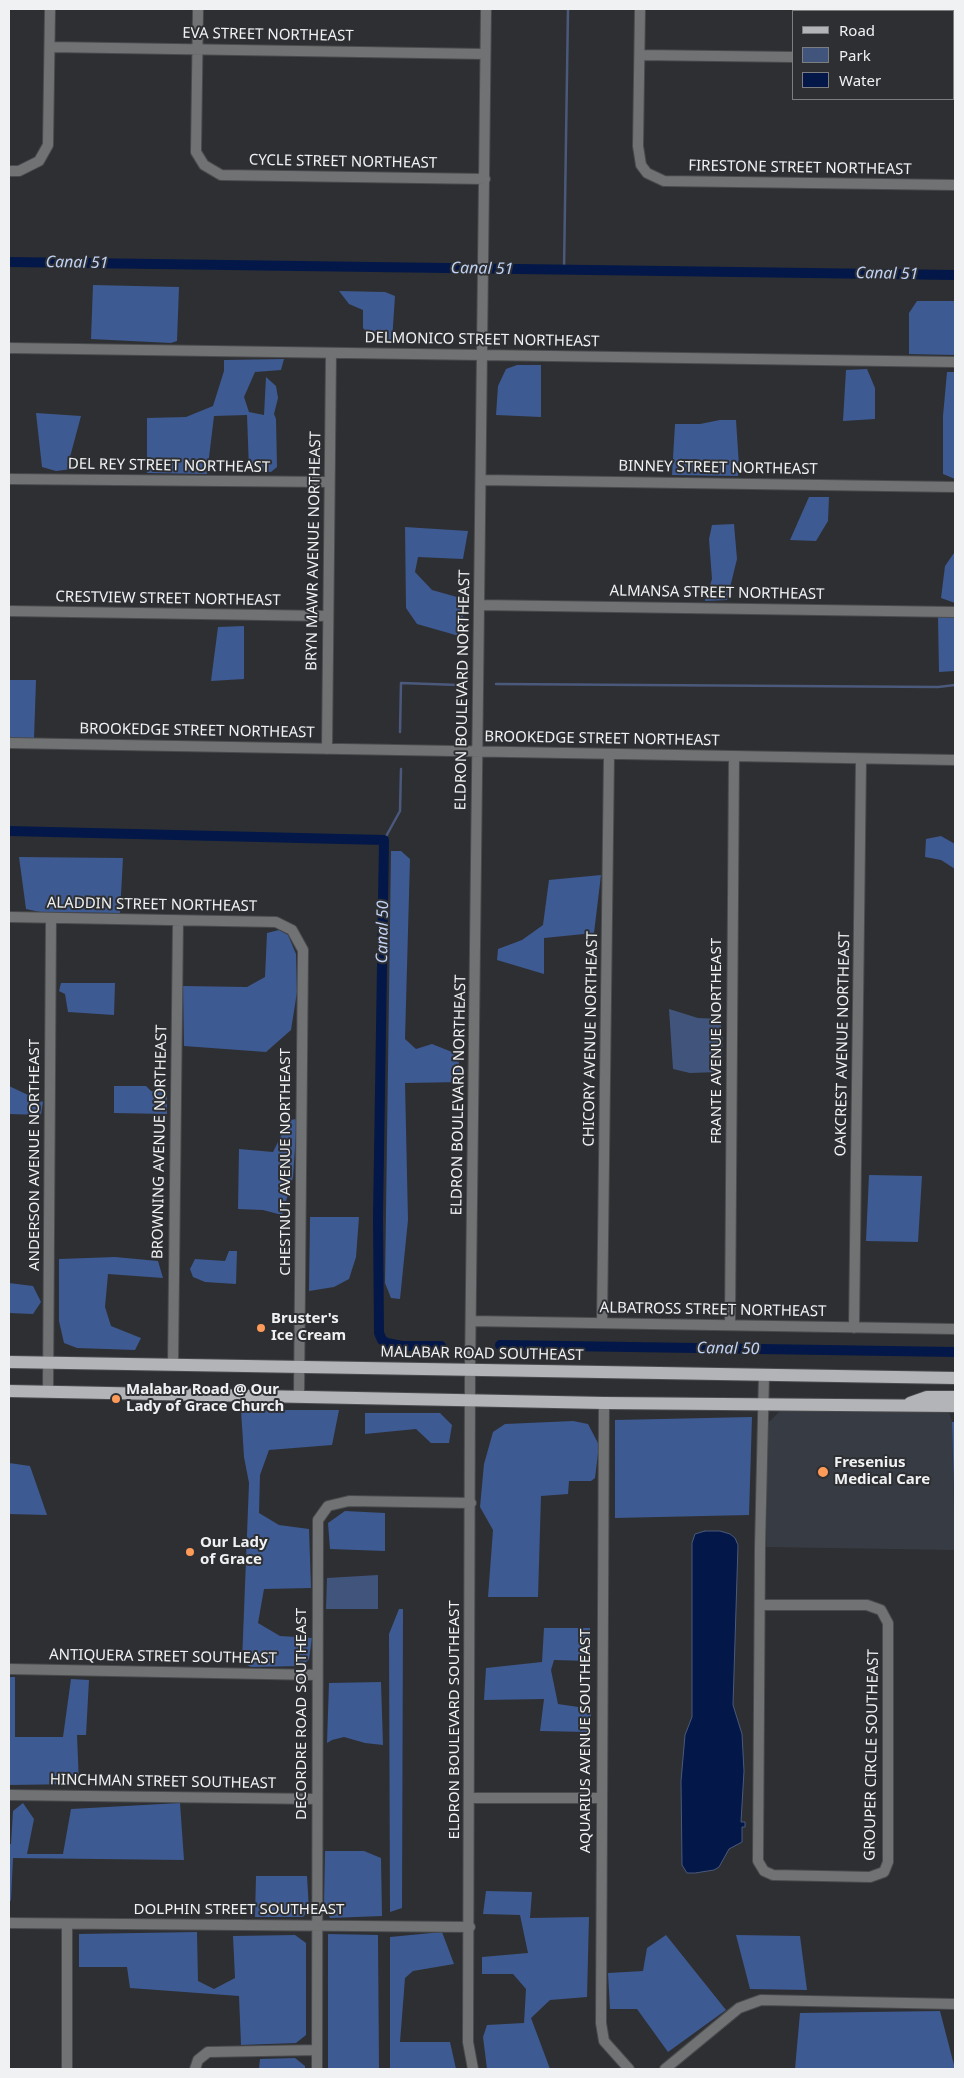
<!DOCTYPE html>
<html>
<head>
<meta charset="utf-8">
<style>
	body { margin:0 }
	#map { position:relative; width:964px; height:2078px; overflow:hidden; background:#2e2f32; font-family:"Noto Sans",sans-serif }
	canvas { display:block }
	.frame { position:absolute; inset:0; border:10px solid #eff1f2; pointer-events:none }
	.legend { position:absolute; left:792px; top:10px; width:162px; height:90px; box-sizing:border-box; background:#2e2f32; border:1px solid #7b7d7f; margin:0; padding:6px 9px; list-style:none; font-size:15px; color:#eff1f2 }
	.legend li { display:flex; align-items:center; gap:10px; height:25px }
	.legend b { width:25px; border:1px solid #7b7d7f }
</style>
</head>
<body>
<div id="map">
<canvas width="964" height="2078"></canvas>
<div class="frame"></div>
<ul class="legend">
<li><b style="height:6px;background:#b3b4b7"></b>Road</li>
<li><b style="height:14px;background:#41557c"></b>Park</li>
<li><b style="height:14px;background:#031849"></b>Water</li>
</ul>
</div>
<script>
const ctx = document.querySelector('canvas').getContext('2d');
ctx.lineJoin = 'round';
function paint(path, color) {
  ctx.fillStyle = color;
  ctx.fill(path, 'evenodd');
}
function toPath(rows) {
  const path = new Path2D();
  for (const r of rows) {
    path.moveTo(r[0], r[1]);
    for (let i = 2; i < r.length; i += 2) path.lineTo(r[i], r[i + 1]);
  }
  return path;
}
function strokePath(path, color, width, dash) {
  ctx.strokeStyle = color;
  ctx.lineWidth = width;
  ctx.lineCap = dash ? 'butt' : 'round';
  ctx.setLineDash(dash || []);
  ctx.stroke(path);
}
function drawText(font, color, halo, rows, align = 'center') {
  ctx.font = font + ' "Noto Sans",sans-serif';
  ctx.lineWidth = 4;
  ctx.setLineDash([]);
  ctx.textBaseline = 'middle';
  ctx.strokeStyle = halo;
  ctx.fillStyle = color;
  for (const [text, x, y, turn = 0] of rows) {
    ctx.save();
    ctx.translate(x, y);
    ctx.rotate((+turn || 0) * Math.PI / 180);
    ctx.textAlign = isNaN(turn) ? turn : align;
    if (halo) ctx.strokeText(text, 0, 0);
    ctx.fillText(text, 0, 0);
    ctx.restore();
  }
}
paint(toPath([
	[782,1409,948,1409,952,1422,955,1550,766,1547,767,1506,765,1499,767,1424]
]), '#373b43');
paint(toPath([
	[669,1009,698,1018,720,1019,723,1041,719,1072,690,1073,673,1069],
	[378,1575,378,1609,326,1609,327,1578]
]), '#41557c');
paint(toPath([
	[93,285,179,287,177,341,171,343,91,339],
	[339,291,385,292,395,296,392,341,374,339,363,328,363,310,349,304],
	[917,301,955,301,955,355,909,354,909,313],
	[284,359,281,370,255,372,244,397,249,412,264,415,266,377,276,386,278,398,274,414,276,419,277,467,271,472,249,469,247,415,214,416,207,474,147,473,147,418,186,417,213,406,224,371,224,360],
	[517,365,541,365,541,417,496,415,498,386,506,369],
	[867,369,875,388,875,419,843,421,846,370],
	[947,372,955,372,955,479,943,474,943,416],
	[36,413,81,416,70,457,72,469,56,471,42,467],
	[720,420,736,420,739,466,738,476,672,475,675,424,700,424],
	[809,497,829,497,828,521,816,541,790,540],
	[734,524,737,559,727,600,705,601,712,579,709,539,712,525],
	[405,527,468,531,463,559,418,557,415,572,432,590,464,599,462,632,459,636,417,624,406,608],
	[954,553,955,553,955,603,941,598,945,566],
	[938,617,955,617,955,671,939,672],
	[244,626,244,679,211,681,218,627],
	[9,680,36,680,34,739,9,738],
	[941,836,955,844,955,869,941,860,925,857,926,839],
	[391,851,401,851,410,859,405,1039,416,1049,432,1044,457,1054,463,1082,405,1083,408,1220,400,1299,391,1298,385,1283],
	[19,857,123,858,120,913,40,912,26,909],
	[601,875,594,933,544,938,544,974,497,960,498,949,522,940,543,925,549,880],
	[279,930,288,935,296,954,297,992,291,1030,266,1052,184,1046,183,986,247,987,265,977,267,933],
	[61,983,115,983,114,1015,68,1012,65,994,59,991],
	[9,1086,43,1102,41,1115,9,1114],
	[114,1086,146,1086,151,1091,167,1091,167,1114,114,1113],
	[297,1119,293,1177,282,1215,263,1210,238,1209,239,1149,273,1152,289,1120],
	[869,1175,922,1176,918,1242,866,1241],
	[310,1217,359,1217,356,1257,349,1279,334,1287,309,1291],
	[229,1251,237,1251,236,1284,205,1282,193,1277,190,1269,195,1259,225,1261],
	[115,1257,158,1261,163,1278,108,1274,105,1307,111,1326,141,1338,135,1350,77,1348,64,1343,59,1321,59,1259],
	[9,1283,33,1286,41,1302,33,1314,9,1313],
	[241,1410,339,1410,332,1445,269,1450,260,1475,259,1513,279,1525,309,1529,311,1588,264,1589,258,1623,280,1636,312,1638,309,1659,302,1666,251,1667,242,1662,249,1483,244,1457],
	[365,1413,440,1413,452,1425,449,1443,431,1443,416,1429,365,1434],
	[752,1417,749,1515,615,1518,615,1420],
	[573,1421,588,1424,599,1445,595,1478,591,1481,569,1481,568,1494,541,1496,538,1597,488,1597,493,1530,480,1507,484,1464,493,1432,505,1424],
	[952,1422,955,1422,955,1522],
	[9,1463,30,1466,47,1515,9,1514],
	[345,1511,385,1513,385,1551,330,1549,328,1523],
	[399,1609,403,1609,402,1908,390,1912,389,1634],
	[544,1628,590,1628,590,1661,554,1660,551,1670,558,1704,592,1709,588,1732,540,1731,544,1699,484,1700,486,1668,542,1662],
	[9,1677,15,1677,15,1737,63,1737,71,1679,89,1680,86,1735,77,1735,79,1784,9,1785],
	[381,1682,383,1745,365,1743,344,1737,332,1740,327,1743,329,1683],
	[23,1803,34,1819,27,1854,63,1854,71,1809,180,1803,184,1860,13,1858,11,1900,9,1903,9,1844,11,1844,13,1811],
	[325,1851,364,1851,381,1858,382,1916,330,1918,324,1905],
	[256,1876,307,1876,309,1910,303,1917,255,1917],
	[486,1891,532,1892,530,1918,589,1917,587,1997,550,2000,531,2018,550,2069,487,2069,483,2037,487,2025,524,2023,526,1989,513,1974,482,1974,482,1957,528,1953,520,1915,483,1914],
	[197,1932,198,1981,214,1989,235,1978,233,1936,295,1935,306,1943,306,2035,296,2043,241,2045,239,1996,130,1988,127,1967,79,1967,79,1934],
	[442,1932,454,1964,413,1971,405,1978,400,2042,450,2042,456,2069,390,2069,390,1937],
	[328,1934,378,1935,379,2069,328,2069],
	[666,1935,726,2010,668,2052,637,2009,610,2009,608,1973,643,1971,647,1948],
	[736,1935,800,1936,807,1990,750,1989],
	[940,2011,955,2069,795,2069,800,2013],
	[295,2058,305,2066,305,2069,259,2069,260,2059]
]), '#3e5a92');
const water = toPath([
	[705,1531,720,1531,730,1534,735,1538,738,1545,733,1705,742,1734,744,1771,741,1822,745,1822,745,1827,742,1827,742,1842,729,1849,719,1867,714,1870,695,1873,687,1873,682,1865,681,1781,685,1735,692,1717,692,1543,695,1534,705,1531]
]);
paint(water, '#031849');
strokePath(water, '#4a597c', 1);
strokePath(toPath([
	[564,270,568,9],
	[496,684,938,687,955,685],
	[400,732,401,683,459,685],
	[384,840,400,811,401,769]
]), '#4a597c', 2.5);
strokePath(toPath([
	[9,262,955,275],
	[9,831,384,840,378,1217,379,1333,382,1340,387,1343,402,1346,441,1346],
	[500,1345,955,1352]
]), '#031849', 10);
const minor = toPath([
	[198,9,196,152,204,165,221,175,485,179],
	[640,9,638,146,641,165,647,173,664,181,955,185],
	[50,47,485,54],
	[640,55,793,57],
	[953,60,955,60],
	[9,171,19,171,39,161,48,145,50,9],
	[9,348,955,362],
	[9,479,329,482],
	[481,480,955,487],
	[479,605,955,612],
	[9,611,327,616],
	[9,743,955,760],
	[327,749,331,353],
	[9,917,276,922,292,930,303,950,299,1396],
	[471,1321,955,1329],
	[602,1323,609,755],
	[730,1325,734,756],
	[854,1328,861,760],
	[173,1364,178,921],
	[48,1392,51,918],
	[604,1403,601,2023,604,2041,629,2069],
	[761,1605,867,1605,881,1610,888,1623,888,1862,884,1872,870,1877,773,1875,764,1871,758,1861,760,1547,764,1375],
	[9,1669,317,1675],
	[9,1795,317,1799],
	[469,1798,601,1798],
	[9,1923,470,1927],
	[67,1924,67,2069],
	[195,2069,198,2060,208,2052,317,2050],
	[317,2069,318,1520,328,1506,349,1501,471,1503],
	[473,2069,468,2042,470,1371,486,9],
	[665,2069,739,2008,761,2000,955,2004]
]);
const major = toPath([
	[9,1362,955,1378],
	[9,1391,604,1403,955,1406],
	[910,1403,927,1397,955,1397]
]);
strokePath(minor, '#494a4d', 12);
strokePath(major, '#494a4d', 14);
strokePath(minor, '#717273', 10);
strokePath(major, '#b3b4b7', 12);
for (const [x, y, r, color] of [
	[261,1328,5,"#fe9b59"],
	[116,1399,5,"#fe9b59"],
	[823,1472,6,"#fe9b59"],
	[190,1552,5,"#fe9b59"]
]) {
  const dot = new Path2D();
  dot.arc(x, y, r, 0, 2 * Math.PI);
  ctx.fillStyle = color;
  ctx.fill(dot);
  strokePath(dot, '#2e2f32', 2);
}
drawText('15px', '#eff1f2', '#2e2f32', [
	["EVA STREET NORTHEAST",268,35,1],
	["CYCLE STREET NORTHEAST",343,162,1],
	["FIRESTONE STREET NORTHEAST",800,168,1],
	["DELMONICO STREET NORTHEAST",482,340,1],
	["DEL REY STREET NORTHEAST",169,466,1],
	["BINNEY STREET NORTHEAST",718,468,1],
	["BRYN MAWR AVENUE NORTHEAST",314,551,-89],
	["ALMANSA STREET NORTHEAST",717,593,1],
	["CRESTVIEW STREET NORTHEAST",168,599,1],
	["ELDRON BOULEVARD NORTHEAST",463,690,-89],
	["BROOKEDGE STREET NORTHEAST",197,731,1],
	["BROOKEDGE STREET NORTHEAST",602,739,1],
	["ALADDIN STREET NORTHEAST",152,905,1],
	["CHICORY AVENUE NORTHEAST",591,1039,-89],
	["FRANTE AVENUE NORTHEAST",717,1041,-90],
	["OAKCREST AVENUE NORTHEAST",843,1044,-89],
	["ELDRON BOULEVARD NORTHEAST",459,1095,-89],
	["BROWNING AVENUE NORTHEAST",160,1142,-89],
	["ANDERSON AVENUE NORTHEAST",35,1155,-90],
	["CHESTNUT AVENUE NORTHEAST",286,1162,-90],
	["ALBATROSS STREET NORTHEAST",713,1310,1],
	["MALABAR ROAD SOUTHEAST",482,1354,1],
	["ANTIQUERA STREET SOUTHEAST",163,1657,1],
	["DECORDRE ROAD SOUTHEAST",302,1714,-90],
	["ELDRON BOULEVARD SOUTHEAST",455,1720,-90],
	["AQUARIUS AVENUE SOUTHEAST",586,1741,-90],
	["GROUPER CIRCLE SOUTHEAST",872,1755,-89],
	["HINCHMAN STREET SOUTHEAST",163,1782,1],
	["DOLPHIN STREET SOUTHEAST",239,1910]
]);
drawText('bold 15px', '#eff1f2', '#2e2f32', [
	["Bruster's",271,1319],
	["Ice Cream",271,1336],
	["Malabar Road @ Our",126,1390],
	["Lady of Grace Church",126,1407],
	["Fresenius",834,1463],
	["Medical Care",834,1480],
	["Our Lady",200,1543],
	["of Grace",200,1560]
], 'left');
drawText('italic 16px', '#c0d2f4', '#2e2f32', [
	["Canal 51",77,263,1],
	["Canal 51",482,269,1],
	["Canal 51",887,274,1],
	["Canal 50",383,932,-89],
	["Canal 50",728,1349,1]
]);
</script>
</body>
</html>
